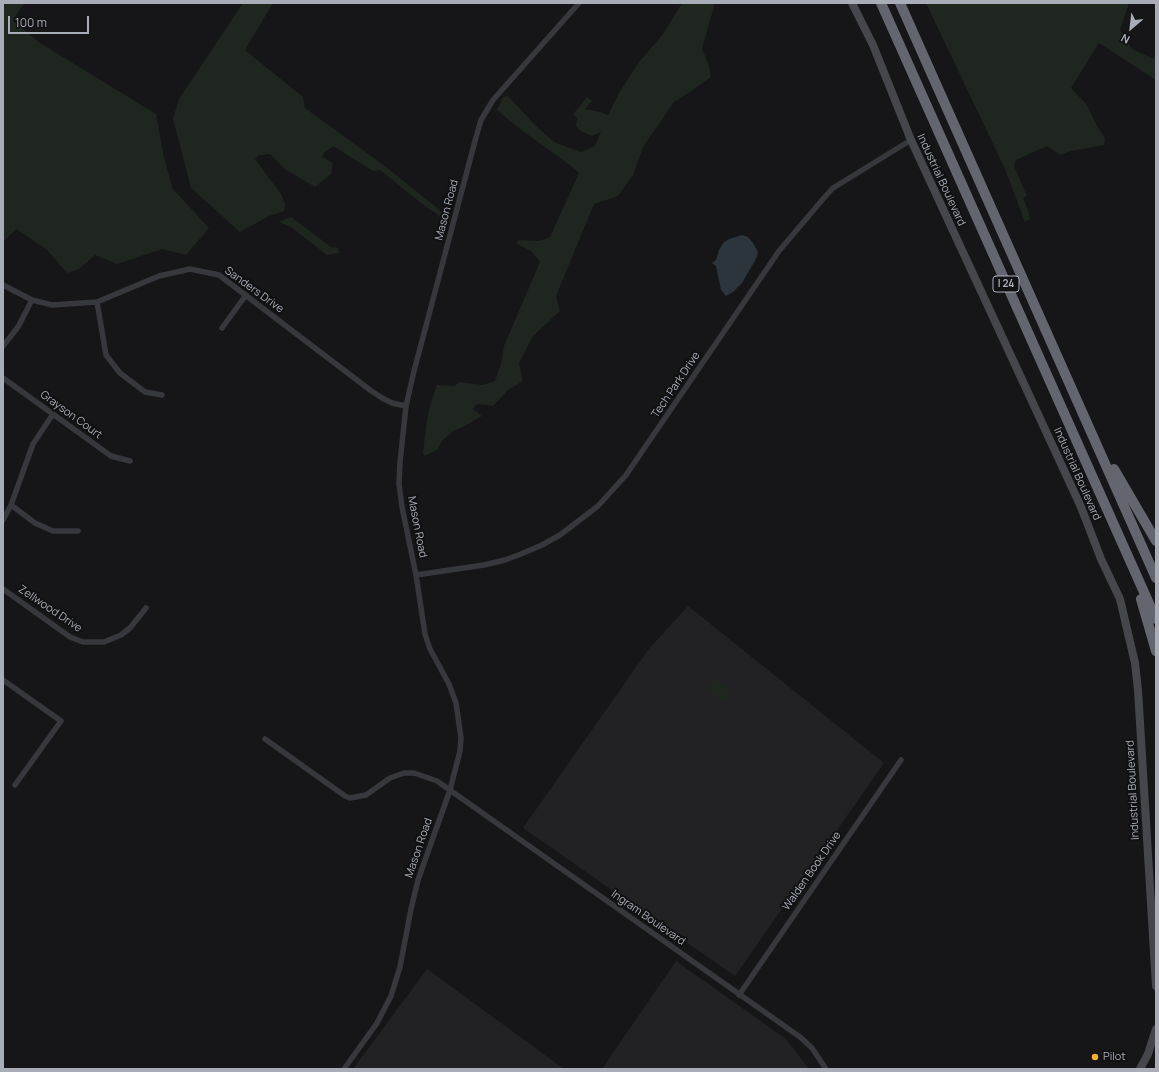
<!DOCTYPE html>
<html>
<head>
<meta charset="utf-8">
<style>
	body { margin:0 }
	#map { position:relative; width:1159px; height:1072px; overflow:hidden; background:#161618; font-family:Manrope,sans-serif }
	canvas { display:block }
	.frame { position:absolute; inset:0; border:4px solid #a8adb8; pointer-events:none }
	.north { position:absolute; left:1111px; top:8px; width:40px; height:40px; -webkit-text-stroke:3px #111113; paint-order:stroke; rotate:208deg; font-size:11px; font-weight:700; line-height:16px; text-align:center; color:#a8adb8 }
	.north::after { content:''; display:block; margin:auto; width:14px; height:18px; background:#a8adb8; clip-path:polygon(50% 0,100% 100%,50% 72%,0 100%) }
	.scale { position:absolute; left:8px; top:16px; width:81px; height:18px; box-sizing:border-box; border:2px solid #a8adb8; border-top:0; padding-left:5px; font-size:12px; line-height:14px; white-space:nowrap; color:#a8adb8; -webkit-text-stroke:3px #111113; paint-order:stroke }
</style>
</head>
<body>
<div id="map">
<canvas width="1159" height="1072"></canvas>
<div class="frame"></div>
<div class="north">N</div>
<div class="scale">100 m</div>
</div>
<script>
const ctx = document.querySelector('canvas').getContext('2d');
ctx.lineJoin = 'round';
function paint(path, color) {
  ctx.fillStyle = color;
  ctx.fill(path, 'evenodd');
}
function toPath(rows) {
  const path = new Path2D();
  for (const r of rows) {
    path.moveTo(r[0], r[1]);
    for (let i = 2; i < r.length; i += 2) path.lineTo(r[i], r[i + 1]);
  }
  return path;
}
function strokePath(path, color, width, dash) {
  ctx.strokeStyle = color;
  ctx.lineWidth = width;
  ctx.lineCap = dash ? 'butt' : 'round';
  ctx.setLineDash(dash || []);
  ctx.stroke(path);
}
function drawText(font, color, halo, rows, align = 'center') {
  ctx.font = font + ' Manrope,sans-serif';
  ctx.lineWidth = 4;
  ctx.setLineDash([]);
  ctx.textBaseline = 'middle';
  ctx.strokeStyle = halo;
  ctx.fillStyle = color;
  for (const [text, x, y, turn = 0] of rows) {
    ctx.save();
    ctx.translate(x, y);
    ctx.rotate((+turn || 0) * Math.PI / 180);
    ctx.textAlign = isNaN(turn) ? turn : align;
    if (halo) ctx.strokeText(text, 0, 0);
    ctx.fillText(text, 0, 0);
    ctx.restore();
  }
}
paint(toPath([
	[688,606,884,763,735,976,523,828,648,650],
	[676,961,786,1039,809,1069,602,1069],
	[427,969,564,1069,353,1069]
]), '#222225');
paint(toPath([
	[5,3,24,3,13,20,40,43,156,114,164,158,173,189,209,228,186,255,162,249,117,264,95,255,79,269,67,273,46,249,16,229,3,242,3,7],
	[243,3,273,3,245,50,303,97,305,108,386,167,447,216,444,219,425,206,380,170,373,171,333,146,323,154,322,157,333,163,331,174,315,187,286,170,270,154,259,155,255,159,281,194,285,204,284,211,269,216,240,232,191,188,173,119,179,99],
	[682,3,715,3,702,49,709,65,711,77,687,94,674,102,643,147,633,175,618,196,594,204,556,296,560,311,533,336,519,363,523,381,508,390,493,406,477,404,473,409,482,416,461,428,453,431,442,441,438,449,425,456,423,453,426,426,430,405,437,385,454,386,460,382,483,385,495,381,501,364,504,346,540,262,531,251,516,243,519,240,539,241,550,237,579,173,571,166,516,126,497,110,503,97,508,96,535,125,554,142,581,152,595,146,601,132,592,136,581,131,576,126,577,118,573,114,587,97,592,101,585,109,600,112,608,115,619,93,639,62,663,34],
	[926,3,1129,3,1120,30,1132,49,1156,60,1156,80,1099,43,1071,88,1087,105,1097,126,1105,138,1104,145,1071,151,1060,155,1047,146,1016,160,1014,166,1027,196,1023,198,1028,210,1030,219,1025,222,1005,169],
	[291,217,331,247,338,248,339,253,327,255,291,227,279,222],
	[715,679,732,691,724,702,707,689]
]), '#1e261f');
paint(toPath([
	[742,235,748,237,753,243,758,252,757,257,742,283,733,292,726,296,721,290,716,266,712,263,716,260,719,250,723,243,729,239]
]), '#2c353c');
strokePath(toPath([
	[3,285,32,300,52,305,97,302,159,276,190,269,219,275,370,390,382,398,392,403,406,406],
	[97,302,106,355,120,373,145,392,162,395],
	[222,328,246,295],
	[3,346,18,327,32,300],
	[3,378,111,456,130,461],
	[11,505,35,523,53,531,78,531],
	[3,520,11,505,33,444,53,414],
	[416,575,484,565,505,560,521,554,542,545,560,535,598,506,626,475,779,251,823,199,833,188,911,140],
	[3,589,70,637,83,642,104,642,121,635,130,628,146,608],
	[3,680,61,721,15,785],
	[265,739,345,796,350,798,366,795,390,778,404,773,414,773,437,781,800,1037,812,1048,826,1069],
	[739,995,901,760],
	[344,1069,377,1023,391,996,400,967,411,909,418,880,450,790,460,751,461,738,456,703,449,684,430,649,425,634,416,575,402,507,399,484,400,462,406,406,414,371,475,141,481,120,493,100,579,3]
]), '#37383d', 5.5);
strokePath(toPath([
	[852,3,873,45,911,140,1081,507,1101,559,1120,599,1135,663,1138,690,1156,986],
	[1140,1069,1148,1054,1156,1029]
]), '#45474d', 8);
strokePath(toPath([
	[881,3,1156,619],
	[900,3,1156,578],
	[1114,469,1156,541],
	[1141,599,1156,651]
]), '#63666e', 10);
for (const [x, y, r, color] of [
	[1095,1057,4,"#f2b134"]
]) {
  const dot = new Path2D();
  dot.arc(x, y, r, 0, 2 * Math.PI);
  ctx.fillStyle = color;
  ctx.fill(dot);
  strokePath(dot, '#111113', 1.5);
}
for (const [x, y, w] of [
	[1006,284,26]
]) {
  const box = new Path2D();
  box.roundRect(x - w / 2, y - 8, w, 16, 3);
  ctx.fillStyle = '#111113';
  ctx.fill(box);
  strokePath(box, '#a8adb8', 1);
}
drawText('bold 10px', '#a8adb8', null, [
	["I 24",1006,284]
]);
drawText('11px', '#a8adb8', '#111113', [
	["Industrial Boulevard",941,180,65],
	["Mason Road",447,210,-75],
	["Sanders Drive",254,290,36],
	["Tech Park Drive",676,385,-56],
	["Grayson Court",71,415,36],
	["Industrial Boulevard",1077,474,66],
	["Mason Road",417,527,79],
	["Zellwood Drive",50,609,34],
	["Industrial Boulevard",1133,790,-93],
	["Mason Road",419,848,-71],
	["Walden Book Drive",812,871,-55],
	["Ingram Boulevard",648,918,35]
]);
drawText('11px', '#a8adb8', '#111113', [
	["Pilot",1103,1057]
], 'left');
</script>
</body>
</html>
